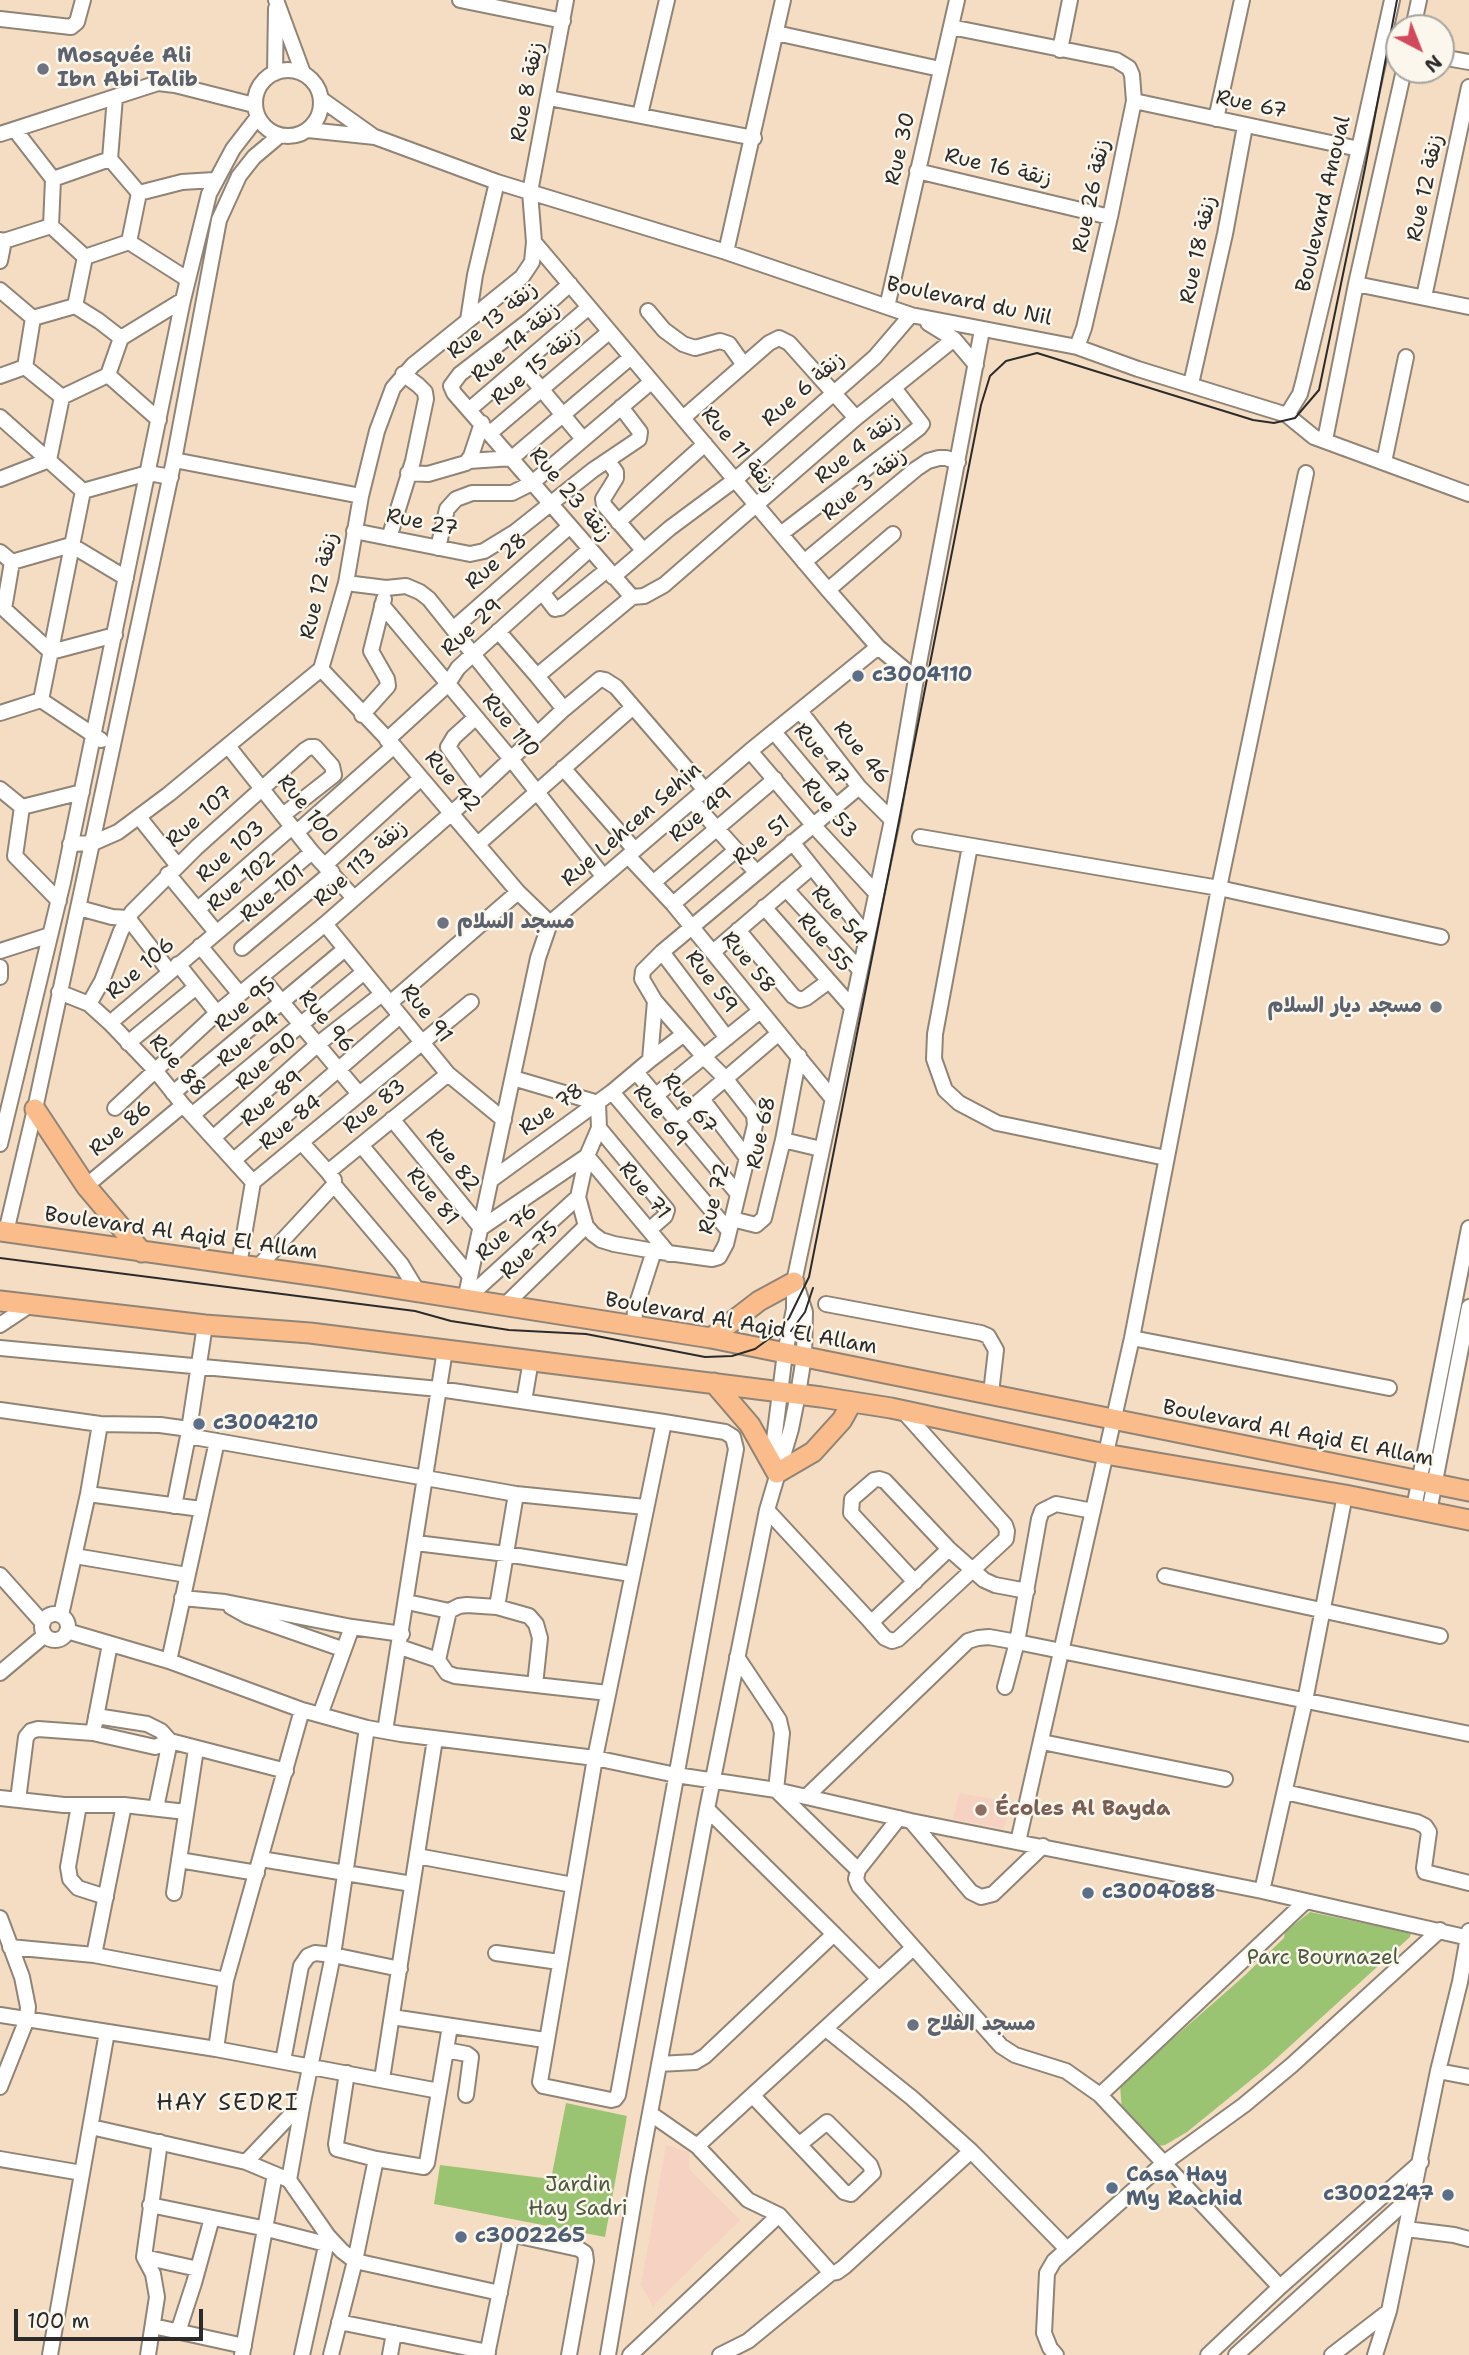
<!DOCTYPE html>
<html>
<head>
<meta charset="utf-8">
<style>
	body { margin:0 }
	#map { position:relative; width:1469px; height:2355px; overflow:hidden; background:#f4ddc2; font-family:"Shantell Sans",sans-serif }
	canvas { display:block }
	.north { position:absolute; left:1385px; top:14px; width:70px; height:70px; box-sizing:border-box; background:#fbf7ec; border:2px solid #a8a59f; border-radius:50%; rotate:138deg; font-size:19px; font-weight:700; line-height:28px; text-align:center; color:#2b2b2b }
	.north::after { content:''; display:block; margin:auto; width:24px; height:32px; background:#d1495b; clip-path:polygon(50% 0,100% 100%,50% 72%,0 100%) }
	.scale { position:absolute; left:14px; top:2309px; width:189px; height:32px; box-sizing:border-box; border:4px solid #2b2b2b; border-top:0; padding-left:9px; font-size:21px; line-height:24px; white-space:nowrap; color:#2b2b2b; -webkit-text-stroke:5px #fbf7ec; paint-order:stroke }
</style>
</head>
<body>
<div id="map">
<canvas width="1469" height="2355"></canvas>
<div class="north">N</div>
<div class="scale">100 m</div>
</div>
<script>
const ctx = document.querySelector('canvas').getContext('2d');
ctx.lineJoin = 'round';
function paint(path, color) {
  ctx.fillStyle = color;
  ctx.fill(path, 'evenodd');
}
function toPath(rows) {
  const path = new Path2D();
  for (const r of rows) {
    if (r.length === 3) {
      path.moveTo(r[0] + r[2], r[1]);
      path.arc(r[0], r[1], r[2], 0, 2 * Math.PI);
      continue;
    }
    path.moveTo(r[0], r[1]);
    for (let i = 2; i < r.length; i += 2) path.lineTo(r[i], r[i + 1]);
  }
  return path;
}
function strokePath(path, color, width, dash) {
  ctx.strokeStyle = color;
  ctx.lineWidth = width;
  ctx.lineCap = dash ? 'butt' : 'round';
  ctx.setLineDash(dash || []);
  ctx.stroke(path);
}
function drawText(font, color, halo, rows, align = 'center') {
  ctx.font = font + ' "Shantell Sans","Playpen Sans Arabic",sans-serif';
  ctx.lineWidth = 5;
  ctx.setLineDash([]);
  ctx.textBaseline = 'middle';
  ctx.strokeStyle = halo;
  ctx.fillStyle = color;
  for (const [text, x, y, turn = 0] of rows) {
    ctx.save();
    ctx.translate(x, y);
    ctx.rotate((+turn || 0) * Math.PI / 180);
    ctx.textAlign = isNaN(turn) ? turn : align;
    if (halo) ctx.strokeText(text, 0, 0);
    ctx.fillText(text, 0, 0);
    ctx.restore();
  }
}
paint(toPath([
	[959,1793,1010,1802,1004,1829,953,1819],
	[666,2145,689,2152,689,2169,740,2220,653,2306,641,2285]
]), '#f6d2c3');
paint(toPath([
	[1310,1912,1411,1933,1410,1937,1267,2067,1187,2132,1165,2145,1152,2147,1122,2112,1120,2085,1243,1977,1284,1938,1285,1932],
	[566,2103,627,2116,605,2237,434,2204,440,2165,551,2179]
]), '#9ac471');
const minor = toPath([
	[276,0,303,73],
	[460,0,563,21],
	[0,19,71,27,77,22,83,0],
	[951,27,1116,60,1129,68,1132,75,1134,101,1110,217,1084,328,1077,347],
	[1413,28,1419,0],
	[776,33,940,69],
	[1060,50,1070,0],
	[1441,57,1469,62],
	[288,103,33],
	[275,73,276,8],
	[549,98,754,138],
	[321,99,373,136],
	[1134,101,1359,149],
	[640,115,667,0],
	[1216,119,1242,0],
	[308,130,375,137,497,182,726,252,911,315,1077,347,1138,369,1287,415,1314,437,1469,494],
	[0,134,158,83,175,85,254,105],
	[110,159,115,97],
	[917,171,1110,217],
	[53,179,110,159,139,193,129,242],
	[139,193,182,182,214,180],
	[51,226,85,257,129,242,187,279],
	[0,240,4,241,51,226,53,179,15,130],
	[534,242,828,590,878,647,916,679],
	[726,252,783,0],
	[0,261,4,241],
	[1356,284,1469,307],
	[0,290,33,318,25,367,62,397],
	[1424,297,1469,87],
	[75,306,85,257],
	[887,307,957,0],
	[648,311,664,330,683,344,695,348,720,341,729,344,744,365],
	[33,318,75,306,99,321,121,338],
	[468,320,475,275,497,182],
	[928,323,954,339,976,365],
	[522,366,583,439],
	[0,376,25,367],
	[1191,384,1225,234,1245,126],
	[454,393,632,597,644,596,664,585,856,418,789,343,779,338,769,343,683,418],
	[454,393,451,386,460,374,530,320,570,284],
	[470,409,589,307],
	[1287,415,1300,394,1304,379,1359,149,1392,0],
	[0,417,83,491],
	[856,418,954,339],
	[159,420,108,375,121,338,183,300],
	[490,433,609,332],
	[1325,440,1356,284,1404,70],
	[174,460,361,496],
	[469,461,512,458,631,357],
	[608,461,616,472,616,478,603,499,604,505,643,550],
	[1384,462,1406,357],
	[408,473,428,474,466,463,471,456,482,423],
	[0,479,49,460,62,397,108,375],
	[83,491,148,473,171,477],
	[618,522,705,444],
	[354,531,470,554,484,551,515,532,593,470,639,439,640,432,621,407],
	[782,533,919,428,922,424,894,388],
	[389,538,413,461,426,399,425,392,418,385,403,374],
	[438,548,447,509,456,499,472,493,512,493,532,483,651,382],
	[0,552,12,562,4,609,51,652,115,635],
	[12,562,71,545,126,578],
	[804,562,916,469,928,461,939,458,946,458,958,462],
	[613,577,670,528,736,479,875,357,911,315],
	[346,583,386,588,406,586,420,592,429,599,537,734],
	[828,590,893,534],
	[542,592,555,609,560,608,607,570],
	[382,605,511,759,603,876],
	[453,629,569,527],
	[498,631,537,676,632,597],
	[321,669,394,746,518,892,550,923],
	[537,676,564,709],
	[41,700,83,491],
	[41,700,101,740],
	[800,711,859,787,892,820],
	[0,713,41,700],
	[362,715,388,686,387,679,371,651,384,599],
	[475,718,454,737,448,747,479,789],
	[774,732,836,806],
	[387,740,447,685,458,668,472,655,589,550],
	[228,746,312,852,354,898],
	[750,751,814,826,876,893],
	[563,768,635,850],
	[0,789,22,807],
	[692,801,756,872],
	[139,817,178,866],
	[297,832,394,746],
	[920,837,1219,888,1441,937],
	[792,842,867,936],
	[70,844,93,843,118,832,169,794,321,669,346,583,361,496,377,431,393,388,413,365,522,277,532,262,534,242,530,192,566,0],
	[478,844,633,707],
	[970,846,935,1034,934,1059,945,1090,959,1103,997,1123,1166,1158],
	[629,857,673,904,832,1098],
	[325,865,421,778],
	[168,874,216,932],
	[654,882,775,779],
	[786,889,860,970],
	[59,901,15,856,22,807,82,792],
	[673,904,736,850],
	[764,907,852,1007],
	[79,908,112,917,128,918,169,971],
	[198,909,292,827],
	[325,924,448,1074,504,1120],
	[738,930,793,996,800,1000,806,998,829,981],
	[200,946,239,993],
	[242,948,332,872],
	[0,951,50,935],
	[662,952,727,1038],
	[713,952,812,867],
	[178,964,217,1013],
	[0,967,0,977],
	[261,977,359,1094],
	[59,992,89,1004,110,1023,155,1070,183,1105,253,1182],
	[390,1003,518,892],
	[89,1004,102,981,121,931,132,912,197,847,305,750,310,747,315,747,332,766,334,775,283,815],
	[110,1023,312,852],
	[128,1043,196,987],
	[650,1060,684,1034],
	[636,1072,738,1194],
	[513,1078,598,1103,599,1128,587,1156,578,1197,586,1226,593,1234,601,1240,614,1244,654,1251,712,1259,719,1257,726,1244,755,1125,754,1115,725,1078,704,1057,655,1001],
	[612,1092,729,1231],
	[173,1093,345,949],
	[655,1096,760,1011],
	[702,1099,747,1158],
	[115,1108,217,1013,325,924,479,789,564,709,600,679,605,680,616,687,705,790],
	[192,1115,364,972],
	[392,1119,481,1228,587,1156,669,1254],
	[676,1121,779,1033],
	[599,1128,667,1210,665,1216,649,1230],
	[213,1138,318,1044,382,994],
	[783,1140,821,1149],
	[0,1144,63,882,183,300,209,194,233,149,257,118],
	[361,1145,470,1276],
	[234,1160,400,1016],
	[328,1172,448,1074],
	[491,1180,612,1092,650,1060,655,1001,642,979,643,971,662,952,859,787],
	[334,1185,401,1264,418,1292],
	[86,1186,183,1105],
	[732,1219,756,1225,764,1218,783,1140,799,1056],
	[6,1232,35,1109,174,460,219,220,239,176,254,157,279,136],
	[239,1265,253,1182,471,1002],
	[258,1267,334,1185,334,1180,328,1172,301,1142],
	[465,1300,538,958,550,923,750,751,878,647],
	[465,1300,578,1197],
	[826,1304,981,1333,988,1336,996,1350,991,1393],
	[504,1306,586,1226],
	[0,1325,30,1305],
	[634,1328,635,1310,654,1251],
	[1132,1338,1389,1388],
	[0,1348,439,1389,664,1422,725,1432,733,1437,736,1449,618,2095,615,2099,611,2100,543,2086,540,2082,595,1758,664,1422],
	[524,1401,531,1360],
	[0,1410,100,1424,160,1425,189,1429],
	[188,1436,516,1494,645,1507],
	[775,1465,774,1440,785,1353,794,1309,794,1282,892,820,916,679,982,330],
	[88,1494,201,1509],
	[174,1506,188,1436,205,1325],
	[1414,1508,1469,1228],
	[767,1510,869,1620,875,1619,949,1549],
	[1429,1512,1469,1307],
	[416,1543,506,1554,631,1574],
	[75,1556,187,1575],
	[0,1575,43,1623],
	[1165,1576,1440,1636],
	[915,1582,851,1513,852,1499,874,1480,879,1479,885,1481,949,1549,984,1580,995,1585,1027,1591],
	[182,1598,225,1602,352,1627],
	[407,1602,449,1611,459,1606,467,1605,497,1607,529,1616,536,1624,540,1638,535,1685],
	[231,1607,247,1616,342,1649],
	[497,1607,516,1494],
	[55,1627,13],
	[61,1615,88,1494,100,1424],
	[869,1620,885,1638,892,1641,898,1639,1006,1539,1007,1531,1005,1525,903,1411],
	[67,1631,169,1661,302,1710,367,1728,401,1734,595,1758,676,1775,776,1790,911,1821,1262,1891,1469,1938],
	[400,1647,438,1660,447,1673,455,1676,608,1693],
	[737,1657,779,1720,782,1733,776,1790,858,1870],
	[438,1660,449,1611],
	[169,1661,217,1441],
	[0,1673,45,1635],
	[1005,1687,1017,1642,1039,1519,1042,1511,1056,1504,1093,1511],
	[320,1715,352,1627,402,1634],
	[96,1716,147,1724,161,1731,170,1741],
	[385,1731,445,1350],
	[93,1733,110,1644],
	[1042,1742,1225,1779],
	[1285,1792,1417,1822,1425,1826,1429,1832,1424,1868,1425,1872,1469,1883],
	[806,1797,968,1641,978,1638,989,1637,1017,1642,1469,1734],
	[0,1798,64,1805,124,1805,186,1812],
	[18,1800,26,1737,31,1731,38,1729,93,1733,155,1747,170,1741,286,1771],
	[79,1805,68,1867,70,1879,78,1888,106,1897],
	[156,1808,170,1741],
	[707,1809,834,1934],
	[899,1818,858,1870,856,1879,859,1886,1001,2046,1015,2055,1066,2071,1100,2095,1280,2287],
	[911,1821,971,1892,981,1897,993,1894,1043,1846],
	[1018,1842,1132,1338,1219,888,1306,473],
	[417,1856,573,1885],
	[261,1859,412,1884],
	[179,1860,257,1873],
	[1262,1891,1305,1701,1345,1495],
	[174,1893,196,1749],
	[0,1918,22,1977,28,2007,27,2019,0,2087],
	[10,1947,94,1955,226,1980],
	[496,1953,559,1962],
	[94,1955,124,1805],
	[0,2015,216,2049,439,2091],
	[392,2017,545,2040],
	[826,2029,912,2098,971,2151,1067,2249],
	[216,2049,226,1980,302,1710],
	[446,2050,467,2054,471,2057,466,2095],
	[283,2061,301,1966,308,1956,315,1953,333,1955,400,1969],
	[659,2064,695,2062,705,2056,834,1934,879,1979],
	[1438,2071,1469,2077],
	[347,2073,336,2144,337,2149,376,2159,424,2167,427,2163,450,2026],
	[382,2079,435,1739],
	[1100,2095,1306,1901],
	[753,2096,844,2192,851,2194,873,2173,870,2165,827,2122,800,2144],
	[651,2114,697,2146,748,2200,779,2215,831,2273,837,2272,844,2267,971,2151],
	[91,2127,246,2162,289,2180,328,2236,342,2251,355,2261,500,2293],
	[697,2146,913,1948],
	[0,2159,82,2173],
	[246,2162,302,2103],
	[289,2180,303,2102,333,1955,367,1728],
	[150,2205,267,2229,326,2244],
	[1406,2229,1454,2235,1469,2239],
	[144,2257,198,2269],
	[339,2322,488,2352],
	[153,2326,244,2346],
	[178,2332,194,2283,212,2218],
	[50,2355,107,2032],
	[148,2355,157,2297,153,2274,144,2257,160,2142],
	[242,2355,275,2174],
	[302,2355,328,2237],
	[331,2355,355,2261,376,2159],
	[390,2355,394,2333],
	[487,2355,510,2242,512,2237,519,2236,579,2249,585,2253,586,2261,569,2355],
	[608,2355,638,2177,707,1809,767,1510,791,1429,798,1394,804,1357,805,1312,798,1290],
	[630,2355,779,2215],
	[720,2355,748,2341,831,2273],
	[1056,2355,1050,2348,1044,2333,1047,2273,1054,2261,1164,2163,1244,2105,1292,2065,1440,1930],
	[1208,2355,1280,2287,1421,2162],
	[1236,2355,1414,2194],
	[1332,2355,1389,2311],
	[1375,2355,1389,2311,1438,2071,1460,1982,1469,1931]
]);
const major = toPath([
	[35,1109,86,1186,142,1252],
	[0,1231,325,1277,711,1338,1469,1491],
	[0,1301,205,1325,310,1333,821,1397,891,1408,1105,1454,1345,1495,1469,1520],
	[711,1338,759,1301,794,1282],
	[714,1383,750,1425,777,1473,813,1452,842,1420,852,1402]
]);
strokePath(minor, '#908476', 18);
strokePath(major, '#908476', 23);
strokePath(minor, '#fff', 14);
strokePath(major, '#f9bc8a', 19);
strokePath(toPath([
	[0,1258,415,1311,451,1321,509,1330,586,1334,705,1357,732,1356,755,1349,778,1332,789,1318,809,1277,981,405,990,376,1006,361,1037,353,1253,420,1274,423,1295,418,1319,390,1365,168,1397,0],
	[791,1331,805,1312,813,1288]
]), '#2b2b2b', 2);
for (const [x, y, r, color] of [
	[43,69,7,"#6b7280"],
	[858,676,7,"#5c6f8a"],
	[443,923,7,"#6b7280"],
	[1436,1007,7,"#6b7280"],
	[199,1424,7,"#5c6f8a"],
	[981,1810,7,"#8d6e63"],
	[1088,1893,7,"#5c6f8a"],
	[913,2025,7,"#6b7280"],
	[1112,2188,7,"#5c6f8a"],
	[1448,2195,7,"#5c6f8a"],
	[461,2237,7,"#5c6f8a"]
]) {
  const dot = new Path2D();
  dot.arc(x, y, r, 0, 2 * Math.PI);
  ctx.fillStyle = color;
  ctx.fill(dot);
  strokePath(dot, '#fbf7ec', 2.5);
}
drawText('bold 21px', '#5b616d', '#fbf7ec', [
	["Mosquée Ali",57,57],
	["Ibn Abi Talib",57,81],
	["مسجد السلام",457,923],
	["مسجد ديار السلام",1422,1007,"right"],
	["مسجد الفلاح",927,2025]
], 'left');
drawText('21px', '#2b2b2b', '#fbf7ec', [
	["Rue 8 زنقة",528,92,-79],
	["Rue 67",1251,105,12],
	["Rue 30",901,149,-77],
	["Rue 16 زنقة",998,168,13],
	["Rue 12 زنقة",1426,188,-78],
	["Rue 26 زنقة",1092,196,-78],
	["Boulevard Anoual",1324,204,-77],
	["Rue 18 زنقة",1199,250,-78],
	["Boulevard du Nil",969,302,12],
	["Rue 13 زنقة",493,321,-39],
	["Rue 14 زنقة",516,343,-41],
	["Rue 15 زنقة",536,367,-40],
	["Rue 6 زنقة",804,390,-41],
	["Rue 4 زنقة",858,449,-38],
	["Rue 11 زنقة",738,450,50],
	["Rue 3 زنقة",865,485,-39],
	["Rue 23 زنقة",570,495,50],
	["Rue 27",422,523,11],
	["Rue 28",497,562,-41],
	["Rue 12 زنقة",320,586,-77],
	["Rue 29",472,628,-43],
	["Rue 110",510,726,50],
	["Rue 46",861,753,50],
	["Rue 47",821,755,50],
	["Rue 42",452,782,49],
	["Rue 53",829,809,49],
	["Rue 100",307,810,51],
	["Rue 49",701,815,-40],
	["Rue 107",200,817,-42],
	["Rue Lehcen Sehin",632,825,-41],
	["Rue 51",762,841,-39],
	["Rue 103",231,852,-41],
	["Rue 113 زنقة",361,864,-42],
	["Rue 102",242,882,-40],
	["Rue 101",273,894,-40],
	["Rue 54",839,916,48],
	["Rue 55",824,943,49],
	["Rue 58",748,963,51],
	["Rue 106",141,969,-41],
	["Rue 59",711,982,53],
	["Rue 95",246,1005,-40],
	["Rue 91",426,1014,51],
	["Rue 96",326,1022,50],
	["Rue 94",249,1040,-40],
	["Rue 90",267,1062,-42],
	["Rue 88",177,1066,49],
	["Rue 89",272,1099,-41],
	["Rue 67",689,1104,50],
	["Rue 83",375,1107,-39],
	["Rue 78",552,1110,-36],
	["Rue 69",660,1116,50],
	["Rue 84",291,1123,-40],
	["Rue 86",121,1129,-40],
	["Rue 68",762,1133,-78],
	["Rue 82",452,1161,52],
	["Rue 71",644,1191,50],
	["Rue 81",432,1197,50],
	["Rue 72",715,1199,-76],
	["Rue 76",507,1233,-42],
	["Boulevard Al Aqid El Allam",181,1234,8],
	["Rue 75",530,1251,-45],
	["Boulevard Al Aqid El Allam",741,1324,10],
	["Boulevard Al Aqid El Allam",1298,1434,11]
]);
drawText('bold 21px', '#4e5e75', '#fbf7ec', [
	["c3004110",872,676],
	["c3004210",213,1424],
	["c3004088",1102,1893],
	["Casa Hay",1126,2176],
	["My Rachid",1126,2200],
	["c3002247",1434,2195,"right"],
	["c3002265",475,2237]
], 'left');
drawText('bold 21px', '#785e54', '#fbf7ec', [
	["Écoles Al Bayda",995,1810]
], 'left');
drawText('21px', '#4c5940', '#fbf7ec', [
	["Parc Bournazel",1323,1959],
	["Jardin",578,2186],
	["Hay Sadri",578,2210]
]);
ctx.letterSpacing = '2px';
drawText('23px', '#2b2b2b', '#fbf7ec', [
	["HAY SEDRI",228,2104]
]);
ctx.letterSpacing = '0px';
</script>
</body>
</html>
